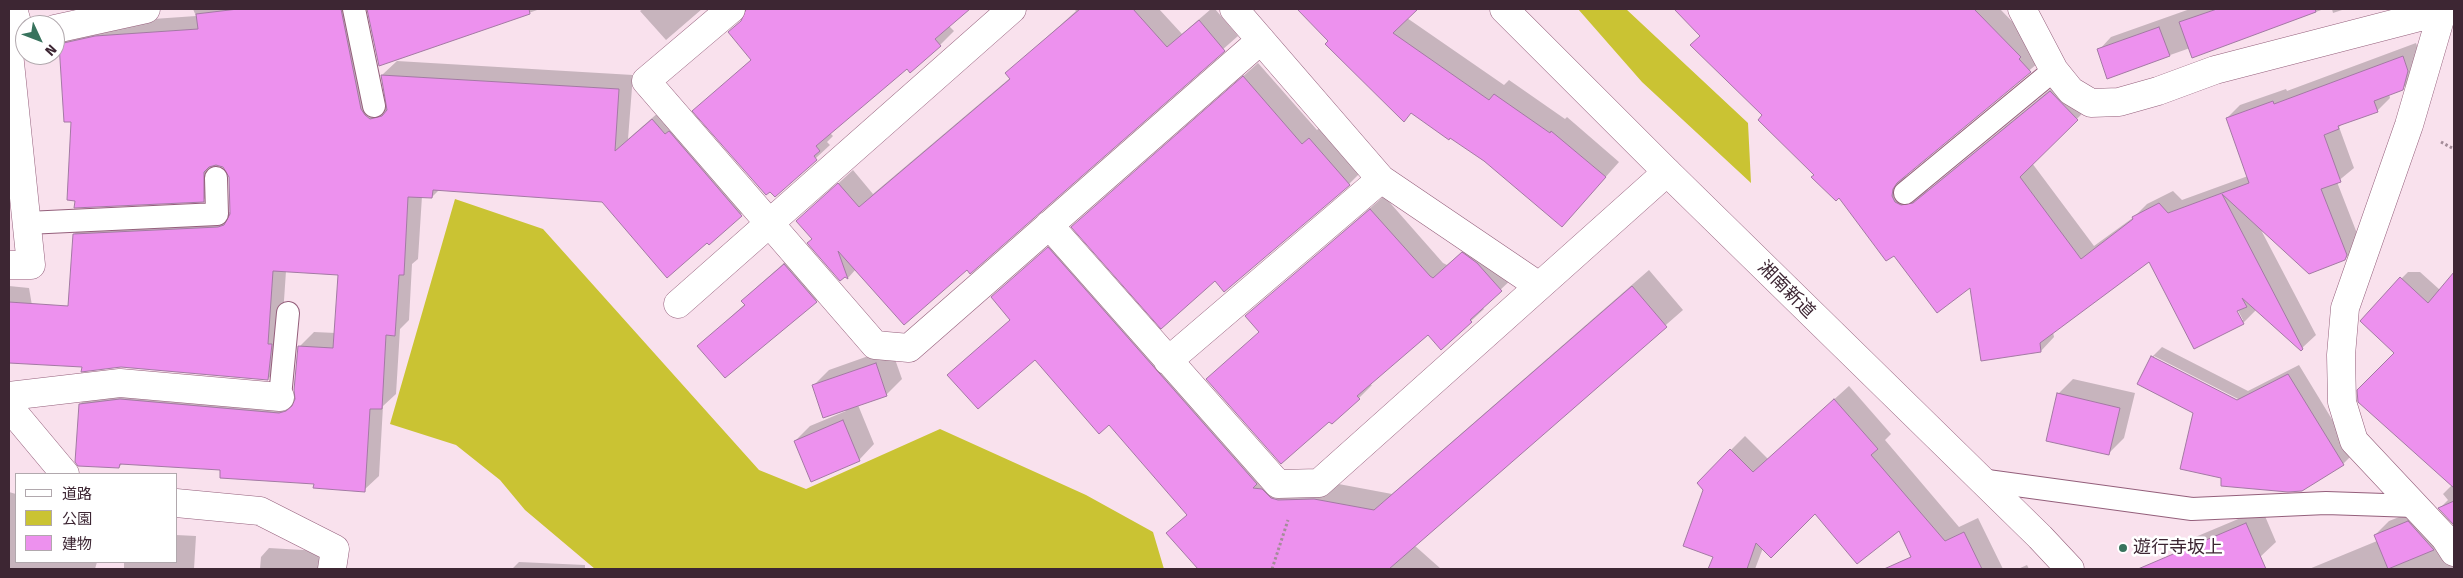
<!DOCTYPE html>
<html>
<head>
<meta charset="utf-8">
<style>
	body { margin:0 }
	#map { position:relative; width:2463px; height:578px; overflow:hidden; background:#f9e1ed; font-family:"Fira Sans","Noto Sans JP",sans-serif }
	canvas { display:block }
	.frame { position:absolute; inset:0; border:10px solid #3d2633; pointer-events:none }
	.legend { position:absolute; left:15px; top:473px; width:162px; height:90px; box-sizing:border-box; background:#fff; border:1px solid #b1a8ad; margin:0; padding:6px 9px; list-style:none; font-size:15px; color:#3d2633 }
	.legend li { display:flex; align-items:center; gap:10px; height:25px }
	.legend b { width:25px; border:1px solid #b1a8ad }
	.north { position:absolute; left:15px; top:15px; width:50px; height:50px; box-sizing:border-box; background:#fff; border:1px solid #b1a8ad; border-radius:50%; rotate:133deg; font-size:14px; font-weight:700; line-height:20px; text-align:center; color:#3d2633 }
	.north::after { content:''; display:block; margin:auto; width:18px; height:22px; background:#38735d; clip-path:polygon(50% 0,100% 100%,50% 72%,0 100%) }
</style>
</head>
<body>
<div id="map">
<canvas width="2463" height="578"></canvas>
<div class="frame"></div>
<ul class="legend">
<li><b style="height:6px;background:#fff"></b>道路</li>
<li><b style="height:14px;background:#cac333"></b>公園</li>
<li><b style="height:14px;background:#ed91ee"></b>建物</li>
</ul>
<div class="north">N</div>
</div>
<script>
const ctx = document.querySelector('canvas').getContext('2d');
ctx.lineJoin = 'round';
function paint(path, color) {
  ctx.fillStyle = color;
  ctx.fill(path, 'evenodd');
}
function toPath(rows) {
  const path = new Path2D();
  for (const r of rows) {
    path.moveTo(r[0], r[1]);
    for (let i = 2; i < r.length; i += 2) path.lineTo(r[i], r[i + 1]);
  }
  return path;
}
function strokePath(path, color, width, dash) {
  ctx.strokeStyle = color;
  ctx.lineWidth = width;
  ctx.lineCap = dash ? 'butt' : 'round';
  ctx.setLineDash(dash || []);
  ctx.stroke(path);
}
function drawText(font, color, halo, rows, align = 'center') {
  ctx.font = font + ' "Fira Sans","Noto Sans JP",sans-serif';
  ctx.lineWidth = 5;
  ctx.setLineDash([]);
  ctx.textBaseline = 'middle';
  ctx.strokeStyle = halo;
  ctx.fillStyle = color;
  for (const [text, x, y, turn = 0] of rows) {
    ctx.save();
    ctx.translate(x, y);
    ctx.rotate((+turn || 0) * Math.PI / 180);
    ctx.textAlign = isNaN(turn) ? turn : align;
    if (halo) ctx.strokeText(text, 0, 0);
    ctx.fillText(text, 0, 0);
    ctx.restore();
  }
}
paint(toPath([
	[1578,9,1626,9,1748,123,1751,183,1642,82],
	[455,199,543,229,759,470,806,489,940,429,1086,495,1153,532,1164,569,595,569,525,510,500,480,456,445,390,424]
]), '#cac333');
paint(toPath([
	[193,9,358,9,379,101,387,105,382,75,397,61,633,75,628,139,667,105,756,201,709,243,602,201,440,189,432,197,422,196,418,259,412,264,409,320,400,329,396,394,383,406,379,476,364,490,222,469,123,463,119,467,80,404,95,389,136,385,297,398,299,347,314,332,336,333,340,274,286,271,282,330,282,364,268,379,74,234,88,220,231,212,230,177,222,165,217,164,218,186,203,200,73,120,60,45,74,30,110,22,196,16],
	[369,9,540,9,380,65],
	[643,9,702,9,666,40,640,11],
	[747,9,968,9,949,26,954,31,940,45,907,68,830,133,833,136,827,142,830,145,775,196,694,111,752,59,729,32,747,15],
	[1074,9,1159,9,1182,34,1211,9,1215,9,1238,36,970,272,967,268,856,269,848,278,797,221,853,170,873,194,1010,78,1007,73,1076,11],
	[1299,9,1416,9,1407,18,1504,85,1509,80,1565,119,1567,117,1619,162,1562,226,1485,160,1412,112,1404,120],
	[1675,9,2000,9,2033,43,2044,58,1906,174,1905,182,1915,193,1928,190,2064,78,2090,106,2032,163,2094,246,2134,217,2147,204,2173,191,2182,200,2248,176,2227,118,2240,105,2286,89,2287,91,2416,43,2421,57,2416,75,2402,89,2389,94,2390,98,2377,111,2344,123,2339,127,2354,168,2337,182,2360,241,2358,245,2345,259,2260,228,2316,335,2302,348,2256,310,2243,323,2150,260,2053,332,2054,337,2041,351,1971,286,1894,254,1839,196,1816,174,1764,115,1701,36],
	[2235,305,2243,320,2240,320,2233,306],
	[2190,9,2324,9,2193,57,2190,48,2108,77,2099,50,2111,37],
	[2332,9,2345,9,2333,13],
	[1258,63,1317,130,1324,124,1363,170,1349,184,1215,279,1073,227],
	[1384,196,1443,263,1447,265,1476,240,1514,277,1482,307,1484,309,1471,321,1428,333,1370,384,1372,385,1359,398,1208,379,1260,332,1247,316],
	[1065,232,1269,471,1392,494,1649,270,1683,310,1414,545,1441,569,1287,569,1292,524,1240,569,1199,569,1168,533,1188,514,1109,423,1035,358,949,375,1011,319,992,297],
	[800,249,831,285,816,301,699,346,745,304,742,301,758,286],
	[2408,272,2420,272,2440,290,2454,274,2454,525,2440,508,2448,500,2443,494,2452,485,2395,353,2395,285],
	[9,286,29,288,39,346,23,361,9,360],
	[2162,347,2248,391,2299,365,2353,454,2343,464,2223,477,2194,412,2139,384,2152,357],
	[2154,356,2244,402,2242,404,2154,359],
	[891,348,902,379,886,395,858,405,874,444,859,460,795,441,810,426,846,411,813,386,829,370],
	[2073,379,2135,393,2124,438,2109,453,2058,394],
	[1849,386,1891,434,1885,440,1959,527,1978,518,2003,569,1919,569,1900,529,1815,512,1763,548,1755,569,1710,569,1714,556,1705,489,1698,483,1745,436,1768,459],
	[9,492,16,494,16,562,97,562,95,569,9,569],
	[2422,508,2454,546,2454,569,2309,569,2377,541,2375,535,2389,521],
	[2262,509,2276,542,2260,557,2231,569,2184,569,2178,553,2193,538],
	[176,535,196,536,194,569,124,569,124,562,176,562],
	[269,548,320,551,319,569,260,569,261,557],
	[519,562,585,565,585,569,512,569],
	[2027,565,2029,569,2018,569]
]), '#0003');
const building = toPath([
	[238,9,341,9,361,109,365,115,370,119,382,116,387,110,381,75,619,89,615,151,652,119,665,134,669,131,742,216,709,245,707,243,667,278,602,202,433,190,432,198,408,197,404,275,399,275,395,336,386,335,382,409,370,409,365,492,313,488,314,484,220,478,220,470,120,464,119,468,78,466,75,462,79,404,120,399,279,413,286,411,292,406,295,399,294,390,298,346,333,348,338,275,273,271,268,344,272,344,268,380,121,367,81,372,82,367,9,363,9,302,68,306,73,234,218,227,224,225,230,214,229,177,223,167,216,165,209,167,204,172,204,202,74,208,75,201,67,200,71,122,64,122,59,44,95,36,198,29,196,14,238,9],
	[367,9,529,9,530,14,379,66,367,9],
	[746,9,970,9,935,39,941,46,910,73,907,69,816,146,820,151,814,156,817,160,775,197,770,192,766,195,692,111,751,60,728,32,741,21,746,9],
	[1080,9,1133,9,1167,47,1199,20,1225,51,970,274,967,270,904,325,838,251,848,279,845,277,840,281,807,243,812,239,796,221,838,183,859,207,1010,79,1005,73,1080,9],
	[1297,9,1418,9,1393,33,1489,100,1494,94,1550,133,1551,131,1606,177,1562,227,1484,161,1450,138,1449,140,1411,113,1404,122,1325,44,1328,41,1297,9],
	[1674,9,1974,9,2021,57,2019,59,2031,72,1897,183,1893,189,1892,196,1895,202,1901,205,1913,203,2050,91,2078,120,2020,177,2081,259,2133,219,2132,217,2159,203,2168,213,2249,183,2226,118,2273,101,2274,104,2403,56,2408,71,2403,90,2374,101,2378,112,2338,126,2339,129,2324,135,2341,182,2321,189,2347,255,2345,260,2309,274,2222,194,2303,349,2301,351,2242,298,2247,307,2237,311,2244,324,2194,349,2149,262,2040,343,2041,352,1981,361,1970,288,1937,313,1894,256,1886,261,1839,198,1836,201,1811,177,1814,175,1758,120,1762,115,1690,45,1700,36,1674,9],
	[2217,9,2315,9,2316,12,2192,58,2179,22,2217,9],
	[2159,27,2170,56,2107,79,2097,49,2159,27],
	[1243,76,1302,144,1309,138,1350,185,1224,292,1215,281,1161,329,1071,227,1243,76],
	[1370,209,1430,276,1433,278,1462,252,1477,263,1502,291,1470,320,1472,322,1441,350,1428,335,1357,396,1360,399,1332,424,1329,422,1281,464,1206,379,1259,332,1245,316,1370,209],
	[1048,247,1257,484,1253,488,1262,489,1271,498,1278,500,1314,499,1374,510,1632,286,1667,327,1389,569,1198,569,1166,533,1187,515,1109,425,1099,434,1035,360,978,409,947,375,1010,320,991,297,1048,247],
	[784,264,817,302,725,378,697,346,745,305,741,301,784,264],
	[2454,272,2454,488,2358,402,2357,390,2394,353,2360,321,2400,277,2428,303,2454,272],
	[2151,356,2237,400,2288,374,2344,465,2302,491,2288,492,2221,486,2221,478,2180,469,2193,413,2137,384,2151,356],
	[876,363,887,396,823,418,812,385,876,363],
	[2057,393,2120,408,2109,455,2046,441,2057,393],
	[1834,399,1878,449,1871,455,1945,541,1964,532,1982,569,1884,569,1911,557,1899,531,1857,564,1815,514,1771,558,1756,543,1747,569,1708,569,1713,557,1683,546,1703,490,1697,483,1730,449,1753,472,1834,399],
	[843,420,860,461,811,482,794,441,843,420],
	[2454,501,2454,525,2438,508,2454,501],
	[2408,521,2434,550,2388,569,2374,535,2408,521],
	[2246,523,2266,569,2138,569,2246,523]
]);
paint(building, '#ed91ee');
strokePath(building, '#a379a3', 1);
const service = toPath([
	[354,9,374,106],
	[1905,193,2054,70],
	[27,223,217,214,216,178],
	[280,397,288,313],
	[1980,480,2192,509,2326,503,2414,506]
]);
const minor = toPath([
	[731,9,646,81,875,345,909,348,1261,40],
	[1234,9,1381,179,1539,286],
	[2022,9,2054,70,2071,91,2091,103,2119,102,2158,91,2215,70,2443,11],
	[2443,9,2409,125,2345,308,2341,355,2342,402,2354,441,2445,538,2454,552],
	[55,29,146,9],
	[1049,225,1278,484,1319,483,1667,172],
	[9,265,31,265,9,53,21,36,13,9],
	[678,304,1012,9],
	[1168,361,1381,179],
	[9,396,120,383,280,397],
	[9,407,65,474],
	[176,503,260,511,335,549,332,569]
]);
const primary = toPath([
	[1504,9,1667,172,2040,537,2070,569]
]);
strokePath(service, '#945f7b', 24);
strokePath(minor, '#945f7b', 29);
strokePath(primary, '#945f7b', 29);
strokePath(toPath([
	[2441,142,2454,149],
	[1272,569,1288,520]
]), '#a48c99', 3, [2.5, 2.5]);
strokePath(service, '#fff', 22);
strokePath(minor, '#fff', 28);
strokePath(primary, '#fff', 28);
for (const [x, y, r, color] of [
	[2123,548,5,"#38735d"]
]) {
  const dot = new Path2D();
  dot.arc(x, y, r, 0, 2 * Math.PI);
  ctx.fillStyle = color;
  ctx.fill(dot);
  strokePath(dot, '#fff', 2);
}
drawText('18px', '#3d2633', '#fff', [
	["湘南新道",1786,290,45]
]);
drawText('18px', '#3d2633', '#fff', [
	["遊行寺坂上",2133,548]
], 'left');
</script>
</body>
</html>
